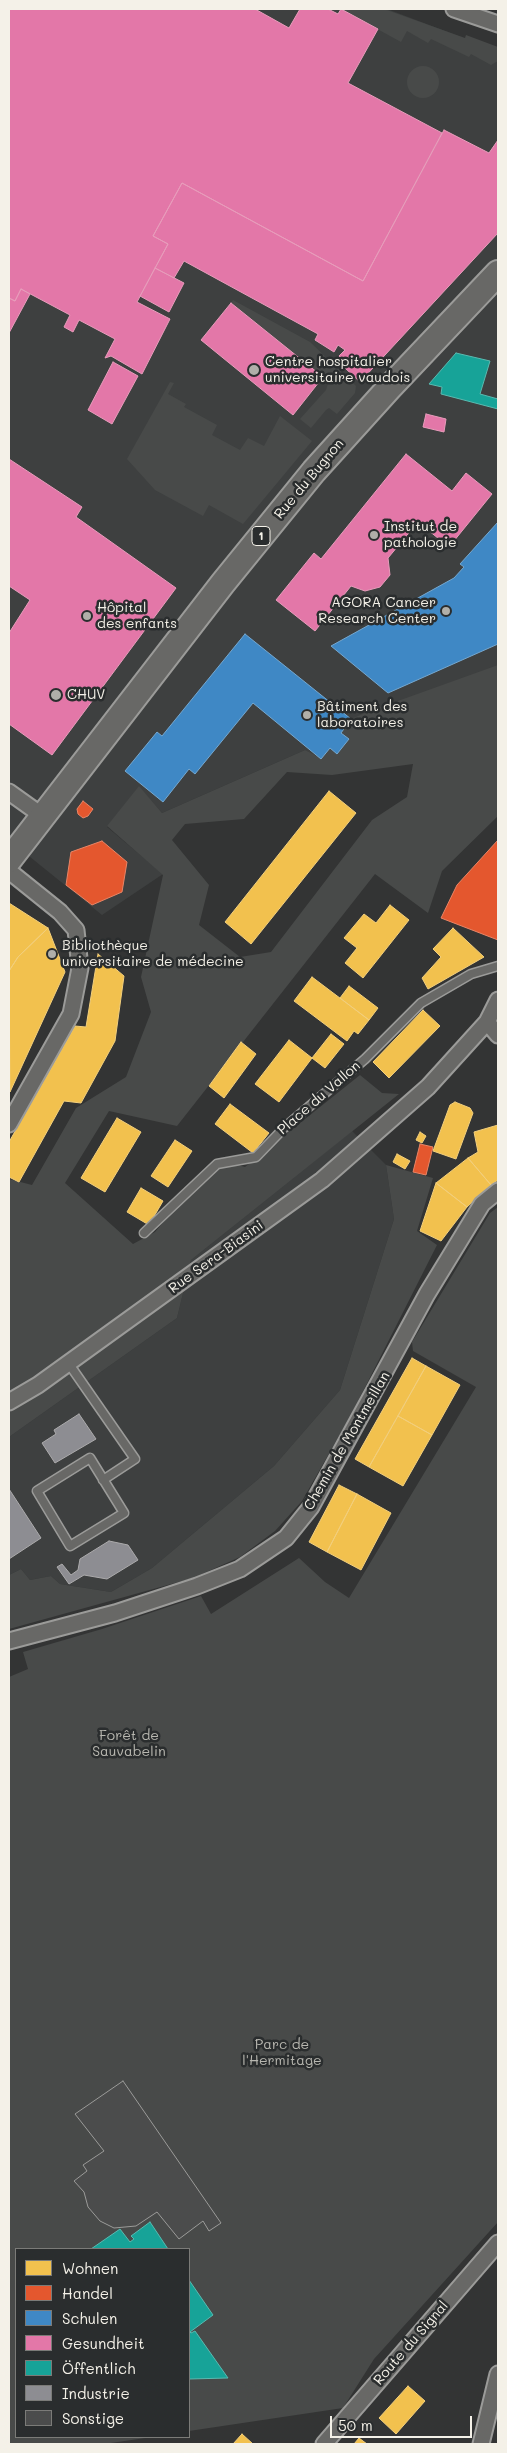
<!DOCTYPE html>
<html>
<head>
<meta charset="utf-8">
<style>
	body { margin:0 }
	#map { position:relative; width:507px; height:2453px; overflow:hidden; background:#333434; font-family:Mali,sans-serif }
	canvas { display:block }
	.frame { position:absolute; inset:0; border:10px solid #f4f1e8; pointer-events:none }
	.legend { position:absolute; left:15px; top:2248px; width:175px; height:190px; box-sizing:border-box; background:#2a2d2e; border:1px solid #7b7b78; margin:0; padding:6px 9px; list-style:none; font-size:15px; color:#f4f1e8 }
	.legend li { display:flex; align-items:center; gap:10px; height:25px }
	.legend b { width:25px; border:1px solid #7b7b78 }
	.scale { position:absolute; left:330px; top:2416px; width:142px; height:22px; box-sizing:border-box; border:2px solid #f4f1e8; border-top:0; padding-left:6px; font-size:15px; line-height:18px; white-space:nowrap; color:#f4f1e8; -webkit-text-stroke:4px #2a2d2e; paint-order:stroke }
</style>
</head>
<body>
<div id="map">
<canvas width="507" height="2453"></canvas>
<div class="frame"></div>
<ul class="legend">
<li><b style="height:14px;background:#f2c14e"></b>Wohnen</li>
<li><b style="height:14px;background:#e4572e"></b>Handel</li>
<li><b style="height:14px;background:#3f88c5"></b>Schulen</li>
<li><b style="height:14px;background:#e377a8"></b>Gesundheit</li>
<li><b style="height:14px;background:#17a398"></b>Öffentlich</li>
<li><b style="height:14px;background:#8d8d92"></b>Industrie</li>
<li><b style="height:14px;background:#4b4c4c"></b>Sonstige</li>
</ul>
<div class="scale">50 m</div>
</div>
<script>
const ctx = document.querySelector('canvas').getContext('2d');
ctx.lineJoin = 'round';
function paint(path, color) {
  ctx.fillStyle = color;
  ctx.fill(path, 'evenodd');
}
function toPath(rows) {
  const path = new Path2D();
  for (const r of rows) {
    if (r.length === 3) {
      path.moveTo(r[0] + r[2], r[1]);
      path.arc(r[0], r[1], r[2], 0, 2 * Math.PI);
      continue;
    }
    path.moveTo(r[0], r[1]);
    for (let i = 2; i < r.length; i += 2) path.lineTo(r[i], r[i + 1]);
  }
  return path;
}
function strokePath(path, color, width, dash) {
  ctx.strokeStyle = color;
  ctx.lineWidth = width;
  ctx.lineCap = dash ? 'butt' : 'round';
  ctx.setLineDash(dash || []);
  ctx.stroke(path);
}
function drawText(font, color, halo, rows, align = 'center') {
  ctx.font = font + ' Mali,sans-serif';
  ctx.lineWidth = 5;
  ctx.setLineDash([]);
  ctx.textBaseline = 'middle';
  ctx.strokeStyle = halo;
  ctx.fillStyle = color;
  for (const [text, x, y, turn = 0] of rows) {
    ctx.save();
    ctx.translate(x, y);
    ctx.rotate((+turn || 0) * Math.PI / 180);
    ctx.textAlign = isNaN(turn) ? turn : align;
    if (halo) ctx.strokeText(text, 0, 0);
    ctx.fillText(text, 0, 0);
    ctx.restore();
  }
}
paint(toPath([
	[9,9,387,9,498,51,498,690,321,759,305,750,162,813,139,787,107,827,163,874,102,915,9,840],
	[352,1131,386,1165,394,1219,340,1390,274,1466,152,1568,111,1592,60,1584,51,1576,30,1580,21,1569,9,1575,9,1437,177,1318,191,1260]
]), '#3e4040');
paint(toPath([
	[341,9,384,9,465,38,466,35,498,47,498,61,491,65,471,54,469,57,431,39,428,43,407,31,401,42],
	[423,82,16],
	[233,300,310,342,356,386,355,393,337,414,329,408,326,410,311,428,300,419,326,390,330,377,327,374,323,377,231,303],
	[170,382,174,383,168,394,186,404,184,407,217,425,212,435,240,450,248,438,264,446,280,416,312,441,243,524,209,505,203,516,155,490,127,459],
	[498,665,498,816,442,871,428,913,375,874,177,1126,109,1111,65,1183,133,1244,155,1232,216,1159,245,1167,360,1075,382,1093,399,1094,191,1260,177,1318,9,1437,9,1179,32,1185,76,1108,126,1077,151,1012,141,977,163,875,107,826,139,786,162,813,305,750,321,758,330,748,337,754,349,739,341,733,351,719,370,711],
	[413,764,407,797,372,820,271,952,240,957,199,925,209,885,172,840,185,824,244,819,287,772,332,775],
	[386,1165,433,1178,417,1231,437,1245,352,1413,302,1501,275,1531,240,1557,193,1578,9,1629,9,1575,21,1569,30,1580,51,1576,60,1584,111,1592,152,1568,274,1466,340,1390,394,1219],
	[498,1207,498,2222,374,2359,343,2408,189,2431,189,2249,16,2249,16,2437,152,2437,104,2444,9,2444,9,1677,28,1669,23,1652,102,1629,201,1596,211,1614,299,1558,325,1582,349,1598,476,1387,413,1351,412,1342,490,1213]
]), '#484a49');
const homes = toPath([
	[329,791,356,813,251,944,225,922,329,791],
	[9,903,48,928,18,957,9,971,9,903],
	[390,905,409,920,363,978,345,963,357,948,344,938,364,914,376,923,390,905],
	[48,928,65,972,10,1092,9,971,18,957,48,928],
	[453,928,484,957,428,989,422,978,441,957,433,949,453,928],
	[98,954,124,976,115,1041,81,1103,64,1101,19,1182,9,1177,9,1142,75,1026,86,1027,98,954],
	[312,977,369,1020,358,1034,354,1031,347,1041,294,1001,312,977],
	[349,986,378,1008,369,1020,340,998,349,986],
	[423,1010,440,1026,389,1078,373,1062,423,1010],
	[331,1034,344,1044,325,1068,312,1058,331,1034],
	[289,1040,312,1058,279,1102,255,1084,289,1040],
	[241,1042,256,1054,224,1098,209,1086,241,1042],
	[455,1102,470,1108,473,1113,456,1159,433,1151,450,1105,455,1102],
	[230,1104,269,1133,253,1153,215,1124,230,1104],
	[117,1118,141,1132,105,1192,81,1178,117,1118],
	[498,1125,498,1180,491,1185,468,1158,478,1152,474,1132,498,1125],
	[420,1132,426,1136,422,1143,416,1140,420,1132],
	[175,1140,192,1151,168,1187,151,1176,175,1140],
	[397,1154,410,1161,405,1169,393,1162,397,1154],
	[468,1158,491,1185,467,1207,436,1183,468,1158],
	[436,1183,467,1207,441,1241,420,1231,436,1183],
	[141,1188,163,1201,149,1225,127,1212,141,1188],
	[412,1358,426,1366,369,1467,355,1459,412,1358],
	[426,1366,460,1385,432,1435,398,1416,426,1366],
	[398,1416,432,1435,403,1486,369,1467,398,1416],
	[339,1485,357,1494,327,1552,309,1542,339,1485],
	[357,1494,391,1513,361,1570,327,1552,357,1494],
	[408,2386,425,2401,396,2434,379,2418,408,2386],
	[242,2434,253,2444,233,2444,242,2434],
	[359,2438,367,2444,354,2444,359,2438]
]);
paint(homes, '#f2c14e');
strokePath(homes, '#f3cf7c', 1);
const shops = toPath([
	[83,801,93,809,88,816,83,818,78,814,77,809,83,801],
	[498,840,498,940,441,918,457,885,498,840],
	[102,841,127,862,122,892,92,905,66,885,71,852,102,841],
	[420,1144,433,1147,426,1175,413,1172,420,1144]
]);
paint(shops, '#e4572e');
strokePath(shops, '#e98566', 1);
const schools = toPath([
	[498,522,498,644,388,693,331,646,454,578,464,567,460,564,498,522],
	[245,634,351,719,341,733,349,739,337,754,330,748,321,759,253,703,195,774,189,769,163,802,125,771,157,732,162,736,245,634]
]);
paint(schools, '#3f88c5');
strokePath(schools, '#75a8d0', 1);
const health = toPath([
	[9,9,255,9,289,28,300,9,328,9,338,14,341,9,378,29,348,83,442,133,363,281,182,183,153,236,168,244,137,302,170,319,142,374,111,356,105,358,115,339,79,320,73,332,64,327,70,315,21,289,15,301,9,298,9,9],
	[444,130,489,153,498,140,498,233,360,382,345,368,347,365,339,356,345,350,338,345,334,352,315,340,318,334,184,261,174,278,155,268,168,244,153,236,182,183,363,281,444,130],
	[155,268,184,283,169,312,140,296,155,268],
	[21,289,30,294,9,333,9,298,15,301,21,289],
	[231,303,323,377,293,415,201,340,231,303],
	[113,362,138,376,112,424,88,410,113,362],
	[426,414,446,419,444,432,423,427,426,414],
	[406,454,452,491,466,473,492,494,449,547,418,522,388,558,390,575,380,587,365,591,351,586,315,631,276,600,314,553,321,559,406,454],
	[9,459,82,507,76,517,176,588,52,755,9,724,9,633,30,600,9,586,9,459]
]);
paint(health, '#e377a8');
strokePath(health, '#e89cbb', 1);
const public = toPath([
	[456,353,490,361,480,394,498,399,498,409,441,394,442,387,429,384,456,353],
	[150,2222,168,2249,91,2249,120,2229,130,2242,134,2239,131,2236,150,2222],
	[189,2280,213,2315,190,2332,191,2333,195,2331,228,2378,189,2379,189,2280]
]);
paint(public, '#17a398');
strokePath(public, '#59bab0', 1);
const industry = toPath([
	[79,1414,96,1439,55,1463,42,1443,56,1434,54,1430,79,1414],
	[9,1489,41,1538,9,1559,9,1489],
	[109,1541,128,1545,138,1560,107,1579,84,1575,69,1584,57,1567,62,1564,71,1575,78,1570,80,1559,109,1541]
]);
paint(industry, '#8d8d92');
strokePath(industry, '#acabac', 1);
const building = toPath([
	[123,2081,221,2223,209,2231,203,2221,179,2239,157,2212,136,2226,114,2228,100,2221,88,2207,84,2192,74,2181,87,2171,83,2165,104,2151,75,2114,123,2081]
]);
paint(building, '#4b4c4c');
strokePath(building, '#9b9b99', 1);
const lane = toPath([
	[144,1233,217,1164,256,1157,284,1128,365,1059,421,1003,471,974,498,966],
	[69,1364,135,1459,103,1480],
	[90,1458,124,1513,70,1546,37,1491,90,1458]
]);
const street = toPath([
	[454,9,498,24],
	[9,792,44,817],
	[9,871,60,912,76,930,80,968,71,1014,9,1124],
	[487,1022,498,1000],
	[9,1402,38,1385,322,1180,428,1087,487,1022,498,1035],
	[9,1641,115,1613,197,1586,240,1569,286,1538,311,1507,427,1294,482,1204,498,1191],
	[324,2444,498,2243],
	[481,2444,498,2374]
]);
const primary = toPath([
	[9,860,223,583,314,471,390,387,498,273]
]);
strokePath(lane, '#9b9b99', 11);
strokePath(street, '#9b9b99', 19);
strokePath(primary, '#9b9b99', 28);
strokePath(lane, '#686866', 8);
strokePath(street, '#686866', 15);
strokePath(primary, '#686866', 24);
for (const [x, y, r, color] of [
	[254,370,6,"#b0afa9"],
	[374,535,5,"#b0afa9"],
	[446,611,5,"#b0afa9"],
	[87,616,5,"#b0afa9"],
	[56,695,6,"#b0afa9"],
	[307,715,5,"#b0afa9"],
	[52,954,5,"#b0afa9"]
]) {
  const dot = new Path2D();
  dot.arc(x, y, r, 0, 2 * Math.PI);
  ctx.fillStyle = color;
  ctx.fill(dot);
  strokePath(dot, '#2a2d2e', 2);
}
for (const [x, y, w] of [
	[261,536,18]
]) {
  const box = new Path2D();
  box.roundRect(x - w / 2, y - 9.5, w, 19, 4);
  ctx.fillStyle = '#2a2d2e';
  ctx.fill(box);
  strokePath(box, '#f4f1e8', 1);
}
drawText('bold 12px', '#f4f1e8', null, [
	["1",261,536]
]);
drawText('14px', '#f4f1e8', '#2a2d2e', [
	["Centre hospitalier",265,362],
	["universitaire vaudois",265,378],
	["Institut de",384,527],
	["pathologie",384,543],
	["AGORA Cancer",436,603,"right"],
	["Research Center",436,619,"right"],
	["Hôpital",97,608],
	["des enfants",97,624],
	["CHUV",67,695],
	["Bâtiment des",317,707],
	["laboratoires",317,723],
	["Bibliothèque",62,946],
	["universitaire de médecine",62,962]
], 'left');
drawText('14px', '#f4f1e8', '#2a2d2e', [
	["Rue du Bugnon",309,479,-50],
	["Place du Vallon",319,1098,-41],
	["Rue Sera-Biasini",216,1257,-36],
	["Chemin de Montmeillan",347,1441,-60],
	["Route du Signal",411,2343,-49]
]);
drawText('14px', '#b9b8b1', '#2a2d2e', [
	["Forêt de",129,1736],
	["Sauvabelin",129,1752],
	["Parc de",282,2045],
	["l'Hermitage",282,2061]
]);
</script>
</body>
</html>
